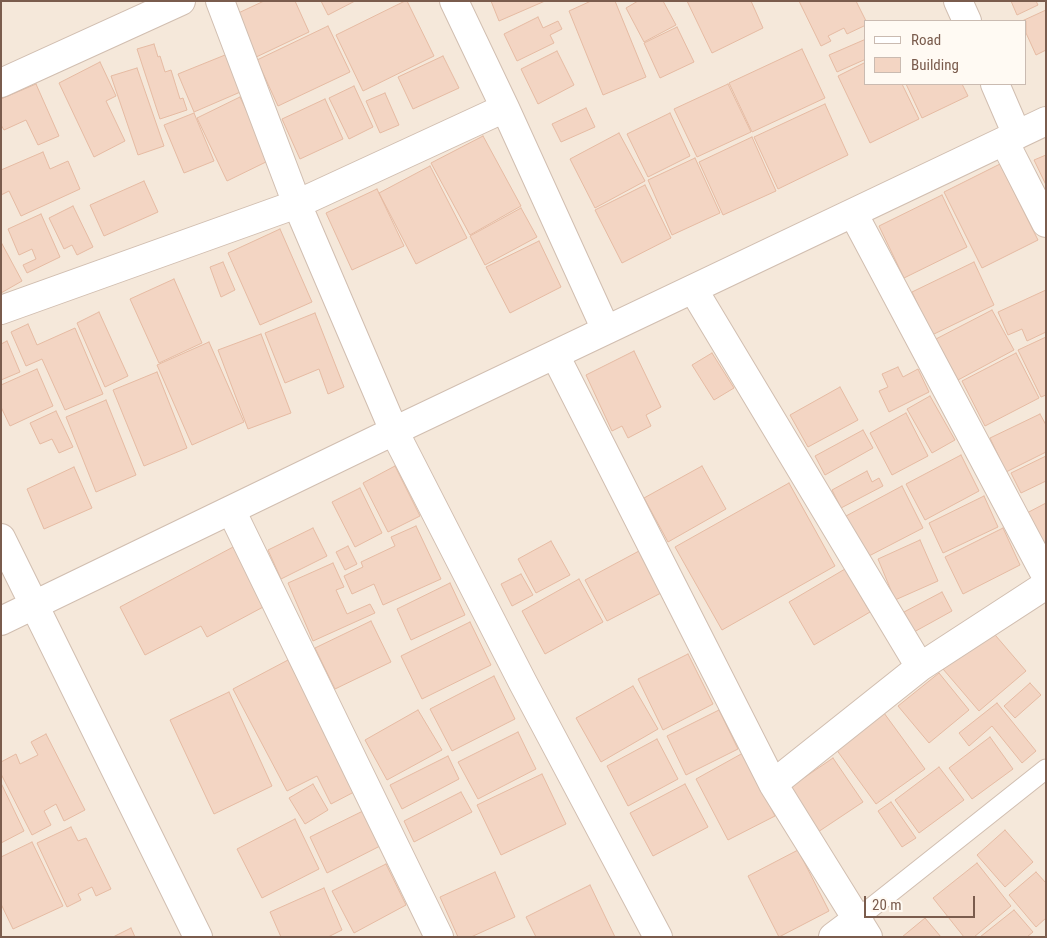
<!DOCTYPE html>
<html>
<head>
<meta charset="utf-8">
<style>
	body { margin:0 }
	#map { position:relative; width:1047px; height:938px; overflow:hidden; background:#fdf6ec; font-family:"Roboto Condensed",sans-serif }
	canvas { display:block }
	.frame { position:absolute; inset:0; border:2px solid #7a5c4d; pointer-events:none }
	.legend { position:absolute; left:864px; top:20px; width:162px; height:65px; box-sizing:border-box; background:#fffaf3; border:1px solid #cabbb1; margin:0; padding:6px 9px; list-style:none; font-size:15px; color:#7a5c4d }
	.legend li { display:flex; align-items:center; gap:10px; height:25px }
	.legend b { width:25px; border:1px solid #cabbb1 }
	.scale { position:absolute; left:864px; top:896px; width:111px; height:22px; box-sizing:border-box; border:2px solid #7a5c4d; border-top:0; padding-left:6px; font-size:15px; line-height:18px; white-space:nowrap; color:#7a5c4d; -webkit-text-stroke:4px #fffaf3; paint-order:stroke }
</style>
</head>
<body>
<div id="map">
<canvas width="1047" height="938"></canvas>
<div class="frame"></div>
<ul class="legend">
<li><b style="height:6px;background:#fff"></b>Road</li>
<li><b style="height:14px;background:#f3d5c3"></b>Building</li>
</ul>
<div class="scale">20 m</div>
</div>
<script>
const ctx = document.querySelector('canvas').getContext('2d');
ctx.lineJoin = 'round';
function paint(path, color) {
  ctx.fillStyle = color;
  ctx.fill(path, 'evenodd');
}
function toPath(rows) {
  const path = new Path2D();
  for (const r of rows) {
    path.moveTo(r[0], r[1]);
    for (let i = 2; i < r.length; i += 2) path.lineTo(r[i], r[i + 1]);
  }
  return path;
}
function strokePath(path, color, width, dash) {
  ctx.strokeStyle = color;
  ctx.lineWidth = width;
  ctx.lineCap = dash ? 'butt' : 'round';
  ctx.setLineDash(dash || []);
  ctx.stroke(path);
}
paint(toPath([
	[1,1,1046,1,1046,937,1,937],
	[866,21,1026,21,1026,84,866,84]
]), '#f5e8da');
const building = toPath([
	[264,1,295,1,309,32,252,59,232,16,264,1],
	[321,1,355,1,328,15,321,1],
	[405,1,407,1,434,56,363,91,336,35,405,1],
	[491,1,545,1,499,21,491,1],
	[591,1,615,1,646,77,603,95,569,11,591,1],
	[638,1,663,1,676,25,644,42,626,8,638,1],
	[687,1,751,1,763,28,712,53,687,1],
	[799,1,856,1,866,21,866,25,847,34,844,28,828,36,831,41,821,46,799,1],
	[1011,1,1036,1,1038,5,1017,15,1011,1],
	[1046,10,1046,50,1036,55,1026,33,1026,21,1022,21,1046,10],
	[538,17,543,28,558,21,562,29,550,35,554,43,517,61,504,34,538,17],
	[328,26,350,72,278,106,257,60,328,26],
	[677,27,694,62,660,78,644,43,677,27],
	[866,39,866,59,837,72,829,55,866,39],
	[154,44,158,57,160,56,165,72,171,70,180,99,183,98,187,110,160,119,137,49,154,44],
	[802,49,825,98,752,132,729,83,802,49],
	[557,51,574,85,538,104,521,69,557,51],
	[230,53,245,90,194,112,178,74,230,53],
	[443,56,459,88,413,109,398,77,443,56],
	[100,62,116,96,106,101,125,141,94,157,59,83,100,62],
	[866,62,866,84,902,84,919,119,870,143,838,76,866,62],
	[137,68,164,146,138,155,111,76,137,68],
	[36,84,59,136,38,145,26,120,4,130,1,125,1,99,36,84],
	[728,84,751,132,697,157,674,109,728,84],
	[906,84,962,84,968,96,922,118,906,84],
	[354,86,373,127,349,139,329,98,354,86],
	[385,93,399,125,380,133,366,101,385,93],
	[240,97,270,160,227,181,197,118,240,97],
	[325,99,343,139,300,159,282,119,325,99],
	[825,104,848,155,778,189,754,137,825,104],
	[586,108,595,127,561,142,552,124,586,108],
	[194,113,214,161,184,173,164,125,194,113],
	[670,113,690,156,648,177,627,134,670,113],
	[619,133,645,181,595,208,570,159,619,133],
	[483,136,521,206,470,235,431,163,483,136],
	[752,137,776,191,723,215,699,162,752,137],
	[43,152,50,169,68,161,80,189,21,216,9,191,1,195,1,170,43,152],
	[1046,155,1046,185,1034,160,1046,155],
	[695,158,720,213,672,235,648,180,695,158],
	[1000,164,1038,240,982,268,944,192,1000,164],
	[430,166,467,238,416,264,379,193,430,166],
	[144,181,158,212,104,236,90,205,144,181],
	[645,185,671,238,622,263,595,210,645,185],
	[377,189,404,246,352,270,326,213,377,189],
	[942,195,967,247,904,278,879,226,942,195],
	[73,206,93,247,77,255,72,245,64,249,49,218,73,206],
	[521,208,537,237,485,265,470,236,521,208],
	[41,214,60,257,27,273,23,265,36,259,32,249,19,255,8,229,41,214],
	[280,229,312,302,260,325,228,253,280,229],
	[539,241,561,287,510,313,486,267,539,241],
	[1,242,22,281,1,293,1,242],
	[223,262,235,290,221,297,210,267,223,262],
	[974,262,994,305,932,335,912,292,974,262],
	[174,279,202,343,159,363,130,299,174,279],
	[1046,290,1046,332,1027,341,1022,329,1008,335,998,312,1046,290],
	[992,310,1014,350,958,380,936,339,992,310],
	[99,312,128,376,105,387,77,323,99,312],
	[315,313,344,387,328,394,319,369,285,383,265,333,315,313],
	[28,324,37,345,75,328,103,394,65,410,42,359,26,366,11,332,28,324],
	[261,334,291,413,248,429,218,350,261,334],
	[1046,337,1046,395,1041,397,1018,350,1046,337],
	[7,341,20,372,1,380,1,344,7,341],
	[209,342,244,422,192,445,157,365,209,342],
	[634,351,661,407,646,415,651,426,628,438,622,426,612,431,586,375,634,351],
	[712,353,734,388,714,400,692,365,712,353],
	[1016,353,1039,398,985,426,962,381,1016,353],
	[898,367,903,377,918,369,929,392,889,412,879,391,888,387,882,374,898,367],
	[37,369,53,406,10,426,1,407,1,385,37,369],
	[157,372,187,448,144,466,113,390,157,372],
	[840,387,858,420,808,447,790,415,840,387],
	[930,396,955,440,932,453,907,409,930,396],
	[106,400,136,475,96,492,66,417,106,400],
	[56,411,73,447,59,453,52,439,40,444,30,423,56,411],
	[906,413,928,456,892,475,870,433,906,413],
	[1040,414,1046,425,1046,452,1006,472,990,438,1040,414],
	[863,430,873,448,825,475,815,456,863,430],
	[961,455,979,491,925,520,906,484,961,455],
	[1046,456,1046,481,1021,493,1011,473,1046,456],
	[395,466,420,516,388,532,363,483,395,466],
	[702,466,726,509,668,542,644,498,702,466],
	[74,467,92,508,44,529,27,489,74,467],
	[867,471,872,482,879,478,883,486,841,508,832,490,867,471],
	[789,483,835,566,722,630,675,547,789,483],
	[902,486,923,528,867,557,846,516,902,486],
	[360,488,382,533,355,547,332,502,360,488],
	[984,496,998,527,943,553,929,523,984,496],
	[1046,503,1046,542,1041,545,1025,514,1046,503],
	[416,526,441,579,383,605,374,584,352,594,344,576,363,567,361,562,395,546,391,537,416,526],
	[313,528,327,556,281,579,268,550,313,528],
	[1003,528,1020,565,963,594,945,557,1003,528],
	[920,540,938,581,895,600,878,559,920,540],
	[551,541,570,575,536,593,518,559,551,541],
	[235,546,265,606,207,637,201,626,145,655,120,607,235,546],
	[348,546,357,564,345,570,336,552,348,546],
	[639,551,661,593,607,621,585,580,639,551],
	[333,563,344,587,336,590,347,614,370,604,375,613,313,641,288,583,333,563],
	[845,569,870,612,814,645,789,602,845,569],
	[521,574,533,595,512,606,501,584,521,574],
	[579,579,603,622,545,654,522,611,579,579],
	[450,583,465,615,411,640,397,609,450,583],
	[942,592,952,611,914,632,904,612,942,592],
	[371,621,391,662,335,689,315,648,371,621],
	[470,622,491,665,422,699,401,656,470,622],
	[990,629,1026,671,979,711,943,669,990,629],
	[688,654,713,704,663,730,638,679,688,654],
	[288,660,356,791,331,804,317,776,287,791,233,689,288,660],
	[939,673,969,710,929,743,898,706,939,673],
	[494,676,515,719,452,751,430,709,494,676],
	[1030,683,1041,695,1015,718,1004,706,1030,683],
	[633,686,658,729,601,762,576,718,633,686],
	[229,692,272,786,214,814,170,720,229,692],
	[997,703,1036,751,1022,763,992,726,969,746,959,733,997,703],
	[418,710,442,750,387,780,365,740,418,710],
	[719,710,738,749,686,775,667,736,719,710],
	[884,713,925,769,876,804,836,749,884,713],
	[518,732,536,769,478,799,458,762,518,732],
	[46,734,85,810,64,821,56,804,44,811,51,825,32,835,1,774,1,762,16,754,20,764,38,755,31,742,46,734],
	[990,737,1013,769,972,799,949,768,990,737],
	[657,739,678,779,628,806,607,766,657,739],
	[743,753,775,816,728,840,696,779,743,753],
	[448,756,459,779,402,809,390,785,448,756],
	[833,758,863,802,818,832,789,788,833,758],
	[939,767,964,800,919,833,895,800,939,767],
	[542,774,566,824,501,855,477,805,542,774],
	[1,783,24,831,1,843,1,783],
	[313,784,328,810,305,824,289,798,313,784],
	[685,784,708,827,653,856,630,813,685,784],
	[461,792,472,812,414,842,404,821,461,792],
	[891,802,916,838,902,847,878,811,891,802],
	[365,810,382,845,327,873,310,837,365,810],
	[295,819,319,869,262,898,237,849,295,819],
	[71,827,78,841,86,838,111,889,96,896,92,887,78,894,81,900,67,907,37,843,71,827],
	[1005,830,1033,862,1005,887,977,855,1005,830],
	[32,842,63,906,13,929,1,904,1,857,32,842],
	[798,850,829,911,779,937,748,876,798,850],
	[977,863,1011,906,974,937,964,937,933,898,977,863],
	[386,864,406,905,354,933,332,891,386,864],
	[495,872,515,917,471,937,458,937,440,897,495,872],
	[1036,872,1046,883,1046,918,1036,927,1009,895,1036,872],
	[590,885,615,937,536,937,526,917,590,885],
	[324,888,342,930,328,937,281,937,270,912,324,888],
	[1014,910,1033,932,1027,937,980,937,1014,910],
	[925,918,941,937,902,937,925,918],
	[131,928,135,937,113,937,131,928]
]);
paint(building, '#f3d5c3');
strokePath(building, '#e6bba3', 1);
const service = toPath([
	[857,919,1046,769]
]);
const minor = toPath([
	[220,1,297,204,394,431,522,681,658,937],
	[454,1,505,108,606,330],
	[958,1,967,21],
	[1,83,181,1],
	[995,84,1017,135],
	[1004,141,1046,223],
	[853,213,1046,576],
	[693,289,920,667],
	[1,310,297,204,505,108],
	[555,355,773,784,868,937],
	[231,510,439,937],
	[1,538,198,937],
	[1,621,394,431,1046,121],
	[773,784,920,667,1046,585],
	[833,937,857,919]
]);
strokePath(service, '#d1beb0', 21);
strokePath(minor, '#d1beb0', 30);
strokePath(service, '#fff', 19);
strokePath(minor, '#fff', 28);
</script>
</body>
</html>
